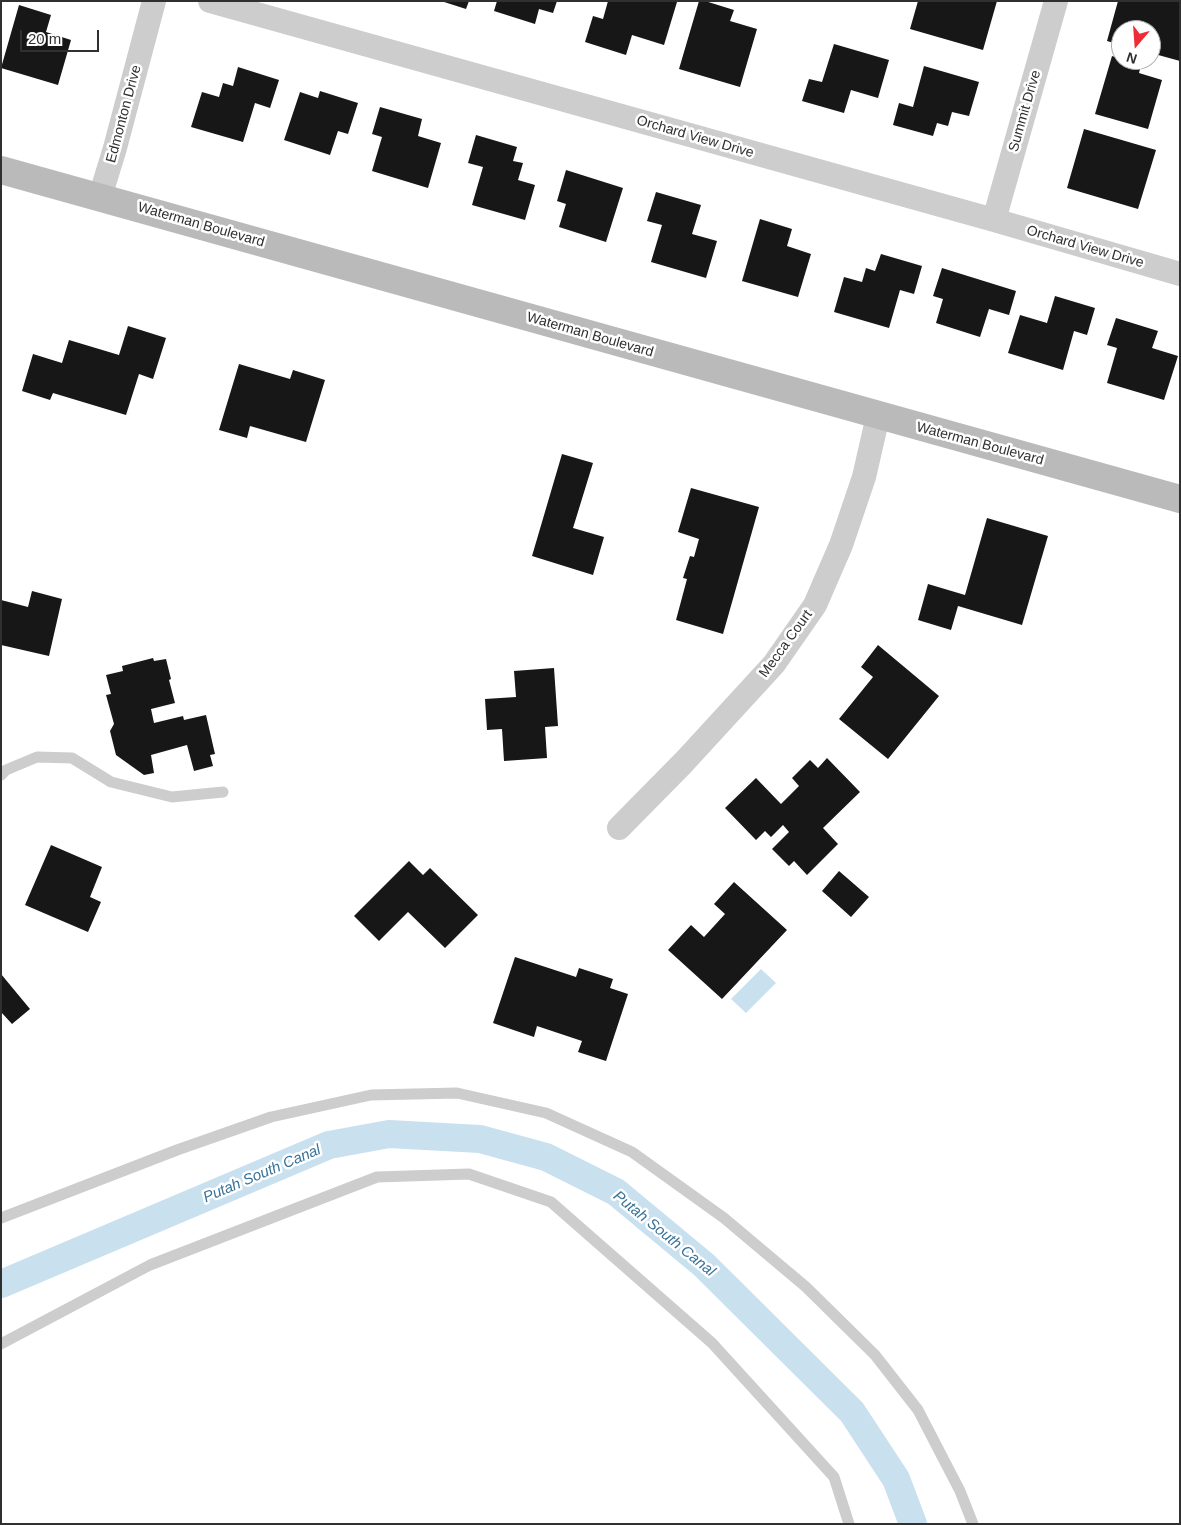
<!DOCTYPE html>
<html>
<head>
<meta charset="utf-8">
<style>
	body { margin:0 }
	#map { position:relative; width:1181px; height:1525px; overflow:hidden; background:#fff; font-family:Arial,sans-serif }
	canvas { display:block }
	.frame { position:absolute; inset:0; border:2px solid #303030; pointer-events:none }
	.north { position:absolute; left:1111px; top:20px; width:50px; height:50px; box-sizing:border-box; background:#fff; border:1px solid #acacac; border-radius:50%; rotate:198deg; font-size:14px; font-weight:700; line-height:20px; text-align:center; color:#303030 }
	.north::after { content:''; display:block; margin:auto; width:18px; height:22px; background:#ef2b38; clip-path:polygon(50% 0,100% 100%,50% 72%,0 100%) }
	.scale { position:absolute; left:20px; top:30px; width:79px; height:22px; box-sizing:border-box; border:2px solid #303030; border-top:0; padding-left:6px; font-size:15px; line-height:18px; white-space:nowrap; color:#303030; -webkit-text-stroke:4px #fff; paint-order:stroke }
</style>
</head>
<body>
<div id="map">
<canvas width="1181" height="1525"></canvas>
<div class="frame"></div>
<div class="north">N</div>
<div class="scale">20 m</div>
</div>
<script>
const ctx = document.querySelector('canvas').getContext('2d');
ctx.lineJoin = 'round';
function paint(path, color) {
  ctx.fillStyle = color;
  ctx.fill(path, 'evenodd');
}
function toPath(rows) {
  const path = new Path2D();
  for (const r of rows) {
    path.moveTo(r[0], r[1]);
    for (let i = 2; i < r.length; i += 2) path.lineTo(r[i], r[i + 1]);
  }
  return path;
}
function strokePath(path, color, width, dash) {
  ctx.strokeStyle = color;
  ctx.lineWidth = width;
  ctx.lineCap = dash ? 'butt' : 'round';
  ctx.setLineDash(dash || []);
  ctx.stroke(path);
}
function drawText(font, color, halo, rows, align = 'center') {
  ctx.font = font + ' Arial,sans-serif';
  ctx.lineWidth = 5;
  ctx.setLineDash([]);
  ctx.textBaseline = 'middle';
  ctx.strokeStyle = halo;
  ctx.fillStyle = color;
  for (const [text, x, y, turn = 0] of rows) {
    ctx.save();
    ctx.translate(x, y);
    ctx.rotate((+turn || 0) * Math.PI / 180);
    ctx.textAlign = isNaN(turn) ? turn : align;
    if (halo) ctx.strokeText(text, 0, 0);
    ctx.fillText(text, 0, 0);
    ctx.restore();
  }
}
paint(toPath([
	[761,969,776,983,746,1013,731,999]
]), '#c9e0ef');
strokePath(toPath([
	[1,1284,329,1145,389,1134,480,1139,546,1157,616,1192,704,1265,852,1412,896,1479,913,1524]
]), '#c9e0ef', 28);
paint(toPath([
	[441,1,469,1,466,9],
	[497,1,557,1,553,13,539,9,535,24,494,11],
	[608,1,677,2,664,45,632,35,626,55,585,42,593,16,603,19],
	[699,1,705,1,734,10,730,21,757,29,740,87,679,69],
	[918,1,997,1,983,50,910,29],
	[1118,1,1180,1,1180,61,1151,53,1151,30,1121,30,1121,45,1107,41],
	[19,5,51,15,46,32,71,40,58,85,1,68],
	[834,44,889,60,878,98,851,90,844,113,802,101,809,79,822,82],
	[1112,56,1141,65,1139,73,1162,80,1148,129,1095,114],
	[924,66,979,82,969,116,952,112,948,126,937,123,933,136,893,125,899,103,913,107],
	[238,67,279,80,270,108,255,103,243,142,191,127,202,92,219,97,223,83,233,86],
	[320,91,358,103,348,134,338,131,330,155,284,140,300,92,318,98],
	[380,107,422,119,418,136,441,143,428,188,372,171,382,137,372,134],
	[1084,129,1156,150,1138,209,1067,188],
	[476,135,517,147,513,161,523,163,518,180,535,185,525,220,472,205,483,167,468,163],
	[566,170,623,188,606,242,559,227,566,204,557,201],
	[656,192,701,205,692,234,717,241,706,278,651,262,662,225,647,221],
	[760,219,792,229,787,246,811,254,798,297,742,281],
	[881,254,922,266,914,294,900,290,889,328,834,312,844,277,862,282,866,268,875,271],
	[942,268,1016,291,1009,315,989,309,980,337,936,323,943,299,933,296],
	[1055,296,1095,308,1087,335,1074,331,1063,370,1008,353,1020,315,1047,323],
	[1116,318,1158,331,1152,348,1178,356,1164,400,1107,383,1117,348,1107,345],
	[128,326,166,338,153,379,139,374,126,415,53,393,50,400,22,391,33,354,62,363,69,340,119,355],
	[239,364,290,379,293,370,325,380,306,442,250,426,247,438,219,430],
	[562,454,593,463,573,528,604,537,593,575,532,556],
	[691,488,759,507,723,634,676,620,687,579,683,578,690,556,694,557,699,539,678,532],
	[987,518,1048,536,1022,625,958,606,951,630,918,620,928,584,965,595],
	[32,591,62,599,49,656,1,645,1,600,28,607],
	[878,645,939,696,888,759,839,719,873,677,861,667],
	[153,658,154,661,166,659,171,679,169,680,175,703,151,709,154,723,183,716,184,720,206,715,215,754,210,755,213,766,194,771,187,745,151,755,154,773,144,775,116,755,110,731,114,724,106,695,111,694,106,675,123,671,122,666],
	[554,668,558,726,545,727,547,758,504,761,502,729,487,730,485,699,516,697,514,671],
	[827,758,860,792,823,828,838,844,807,875,794,861,789,866,772,849,789,832,783,825,771,837,765,831,756,840,725,808,756,778,781,804,799,786,792,778,810,760,818,768],
	[51,845,102,867,90,897,101,902,88,932,25,905],
	[409,861,423,875,430,868,478,915,445,948,408,912,379,941,354,916],
	[839,871,869,897,851,917,822,891],
	[734,882,787,930,722,999,668,950,691,925,704,937,725,914,714,904],
	[515,957,576,977,579,968,613,979,610,988,628,994,606,1061,578,1052,582,1041,537,1026,534,1037,493,1023],
	[1,974,30,1009,12,1024,1,1012]
]), '#171717');
strokePath(toPath([
	[1,775,6,770,37,757,72,758,111,782,172,797,223,792],
	[1,1218,177,1150,271,1117,371,1095,457,1093,546,1113,632,1152,724,1218,806,1287,875,1355,918,1410,960,1491,973,1524],
	[1,1344,150,1265,377,1177,469,1174,551,1202,712,1343,834,1477,849,1524]
]), '#cdcdcd', 11);
strokePath(toPath([
	[210,1,994,220,1180,274],
	[100,197,115,148,154,1],
	[994,220,1056,1],
	[619,828,684,762,774,664,815,605,841,545,864,477,878,416]
]), '#cdcdcd', 24);
strokePath(toPath([
	[1,170,1180,499]
]), '#bababa', 28);
drawText('14px', '#303030', '#fff', [
	["Summit Drive",1025,111,-74],
	["Edmonton Drive",124,114,-75],
	["Orchard View Drive",695,137,16],
	["Waterman Boulevard",201,225,16],
	["Orchard View Drive",1085,247,16],
	["Waterman Boulevard",590,335,16],
	["Waterman Boulevard",980,444,15],
	["Mecca Court",786,644,-54]
]);
drawText('italic 15px', '#397298', '#fff', [
	["Putah South Canal",262,1174,-23],
	["Putah South Canal",664,1234,39]
]);
</script>
</body>
</html>
